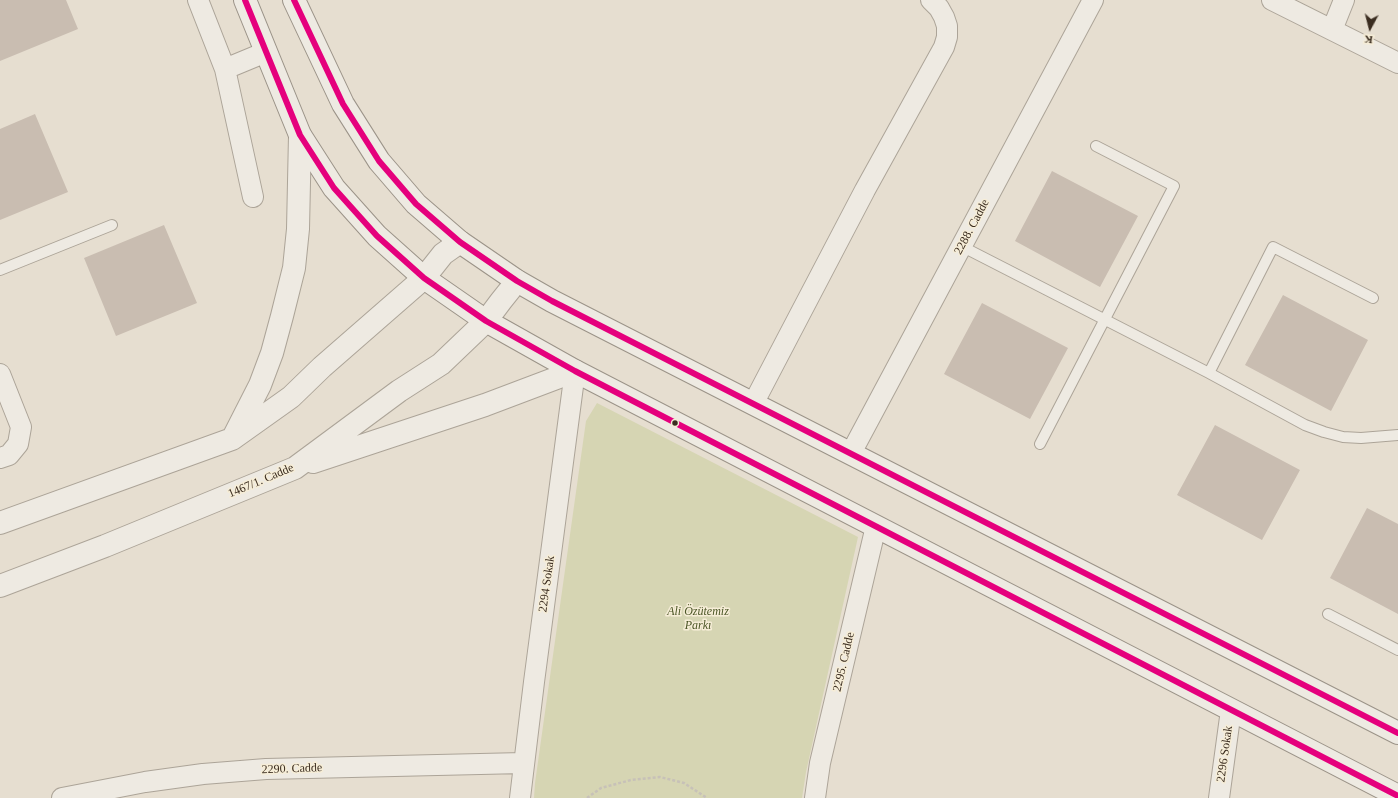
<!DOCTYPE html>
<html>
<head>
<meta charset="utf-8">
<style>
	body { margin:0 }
	#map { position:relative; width:1398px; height:798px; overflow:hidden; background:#e6ded0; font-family:Georgia,serif }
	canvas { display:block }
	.north { position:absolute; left:1350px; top:8px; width:40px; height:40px; -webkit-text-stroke:3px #f6edd7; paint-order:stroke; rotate:187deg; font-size:11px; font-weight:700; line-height:16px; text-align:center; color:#3b2d20 }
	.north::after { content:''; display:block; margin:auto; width:14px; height:18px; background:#3b2d20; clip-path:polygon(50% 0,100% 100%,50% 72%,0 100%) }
</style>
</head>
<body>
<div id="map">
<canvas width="1398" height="798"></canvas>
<div class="north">K</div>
</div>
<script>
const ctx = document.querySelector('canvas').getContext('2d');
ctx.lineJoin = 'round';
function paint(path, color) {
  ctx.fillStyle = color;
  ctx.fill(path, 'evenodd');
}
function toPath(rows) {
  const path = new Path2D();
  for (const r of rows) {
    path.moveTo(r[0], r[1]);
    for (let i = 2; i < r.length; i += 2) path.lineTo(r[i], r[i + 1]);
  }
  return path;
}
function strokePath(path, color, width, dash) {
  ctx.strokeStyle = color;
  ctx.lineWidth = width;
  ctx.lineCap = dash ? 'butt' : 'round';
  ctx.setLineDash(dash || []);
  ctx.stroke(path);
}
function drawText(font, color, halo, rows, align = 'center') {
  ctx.font = font + ' Georgia,serif';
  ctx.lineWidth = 3;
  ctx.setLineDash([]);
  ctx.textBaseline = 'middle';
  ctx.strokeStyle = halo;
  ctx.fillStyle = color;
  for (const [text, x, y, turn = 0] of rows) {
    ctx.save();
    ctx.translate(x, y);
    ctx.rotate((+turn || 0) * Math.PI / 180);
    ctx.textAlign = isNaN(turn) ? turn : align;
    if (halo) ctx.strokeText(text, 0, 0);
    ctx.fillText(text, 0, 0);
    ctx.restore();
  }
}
paint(toPath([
	[597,403,858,537,806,772,802,798,534,798,535,783,586,421]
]), '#d6d5b3');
paint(toPath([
	[0,0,66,0,78,29,0,61],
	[35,114,68,192,0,220,0,129],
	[1052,171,1138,216,1100,287,1015,241],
	[164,225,197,303,116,336,84,258],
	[1283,295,1368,340,1331,411,1245,365],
	[982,303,1068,348,1030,419,944,374],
	[1215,425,1300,470,1262,540,1177,495],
	[1367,508,1398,524,1398,614,1330,578]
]), '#c9bdb1');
const service = toPath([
	[961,246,1209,373,1305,425,1324,432,1343,437,1361,438,1398,435],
	[0,270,112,225],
	[1209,373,1273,247,1373,298],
	[1040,444,1174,186,1096,146],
	[1328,614,1398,650]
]);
const minor = toPath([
	[198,0,225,69,253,197],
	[1272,0,1398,63],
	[1332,30,1344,0],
	[225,69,266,52],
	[0,374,21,427,18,444,9,455,0,458],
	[753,404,865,190,944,47,947,37,947,26,944,17,939,8,931,0],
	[851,453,1093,0],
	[62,798,145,782,203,774,266,769,523,763],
	[520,798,534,682,575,371],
	[815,798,820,763,876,526],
	[1219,798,1231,710]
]);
const tertiary = toPath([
	[234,436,260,385,272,353,282,316,294,268,298,229,300,135],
	[313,462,485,405,575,371],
	[0,523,232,439,291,397,322,367,424,278,443,254,460,242],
	[0,586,105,546,295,468,399,391,441,364,486,321,501,301,517,281]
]);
const secondary = toPath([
	[245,0,300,135,334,188,377,236,424,278,486,321,575,371,1398,796],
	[294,0,343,104,379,161,416,204,460,242,517,281,552,301,1398,733]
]);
strokePath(service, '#aca498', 12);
strokePath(minor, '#aca498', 22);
strokePath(tertiary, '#aca498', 24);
strokePath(secondary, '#9b9388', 24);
strokePath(toPath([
	[587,798,601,788,631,780,660,777,684,783,707,798]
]), '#c7c1b8', 2.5, [3, 2]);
strokePath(service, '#eeeae2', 10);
strokePath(minor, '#eeeae2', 20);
strokePath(tertiary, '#eeeae2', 22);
strokePath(secondary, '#eeeae2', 22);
strokePath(toPath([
	[245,0,300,135,334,188,377,236,424,278,486,321,575,371,1398,796],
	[294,0,343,104,379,161,416,204,460,242,517,281,552,301,1398,733]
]), '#e5007d', 6);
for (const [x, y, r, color] of [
	[675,423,3.5,"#3b2d20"]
]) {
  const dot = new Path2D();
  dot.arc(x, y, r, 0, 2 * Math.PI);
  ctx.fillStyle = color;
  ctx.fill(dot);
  strokePath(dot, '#f6edd7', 1.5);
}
drawText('12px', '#3b2d20', '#f6edd7', [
	["2288. Cadde",972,227,-62],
	["1467/1. Cadde",261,481,-23],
	["2294 Sokak",547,584,-82],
	["2295. Cadde",844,662,-77],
	["2296 Sokak",1225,754,-82],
	["2290. Cadde",292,769,-2]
]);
drawText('italic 12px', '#4c5727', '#f6edd7', [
	["Ali Özütemiz",698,612],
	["Parkı",698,626]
]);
</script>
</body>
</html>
